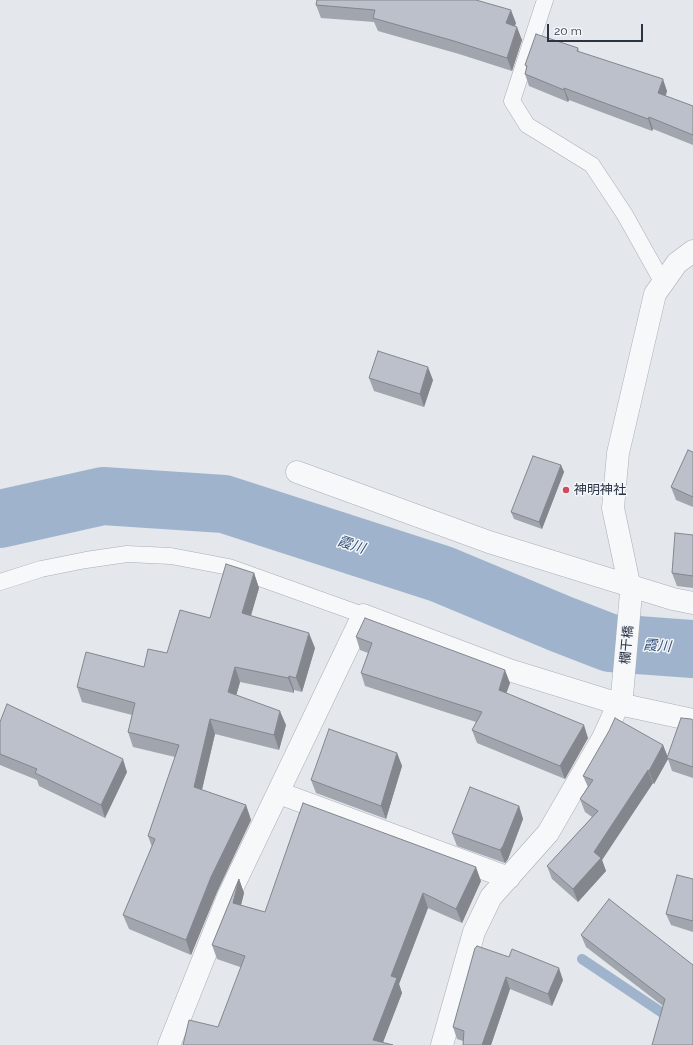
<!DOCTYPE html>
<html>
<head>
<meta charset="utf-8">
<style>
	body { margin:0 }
	#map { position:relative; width:693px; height:1045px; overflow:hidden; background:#e4e7ec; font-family:Raleway,sans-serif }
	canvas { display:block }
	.scale { position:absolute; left:547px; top:24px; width:96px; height:18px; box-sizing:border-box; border:2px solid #2b3445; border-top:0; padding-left:5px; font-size:12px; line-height:14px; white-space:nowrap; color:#2b3445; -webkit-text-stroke:3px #f4f6f9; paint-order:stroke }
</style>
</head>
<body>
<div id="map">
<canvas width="693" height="1045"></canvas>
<div class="scale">20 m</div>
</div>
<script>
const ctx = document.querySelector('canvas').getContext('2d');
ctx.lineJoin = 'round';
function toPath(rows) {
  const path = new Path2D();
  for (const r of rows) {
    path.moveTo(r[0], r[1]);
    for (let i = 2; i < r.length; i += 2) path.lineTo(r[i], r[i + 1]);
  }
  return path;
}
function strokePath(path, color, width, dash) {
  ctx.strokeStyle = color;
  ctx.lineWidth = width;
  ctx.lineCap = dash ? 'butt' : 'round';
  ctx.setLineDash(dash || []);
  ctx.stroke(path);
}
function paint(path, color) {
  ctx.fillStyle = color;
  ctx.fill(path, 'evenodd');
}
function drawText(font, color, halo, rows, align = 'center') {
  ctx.font = font + ' Raleway,"Noto Sans JP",sans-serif';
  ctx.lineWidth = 3;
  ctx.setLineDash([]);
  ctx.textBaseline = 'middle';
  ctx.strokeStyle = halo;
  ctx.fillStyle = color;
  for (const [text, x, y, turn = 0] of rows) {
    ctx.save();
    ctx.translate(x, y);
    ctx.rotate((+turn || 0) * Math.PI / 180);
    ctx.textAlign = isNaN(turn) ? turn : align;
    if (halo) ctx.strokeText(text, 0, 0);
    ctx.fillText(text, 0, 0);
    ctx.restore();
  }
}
strokePath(toPath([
	[582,959,664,1014,693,1027]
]), '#9fb4cc', 10);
strokePath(toPath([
	[0,519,103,496,224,504,441,574,561,624,610,643,693,649]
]), '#9fb4cc', 58);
const service = toPath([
	[545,0,512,101,527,125,592,165,625,215,663,283],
	[0,582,41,569,86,560,127,554,171,556,229,567,363,615]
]);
const minor = toPath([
	[297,472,489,542,673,599,693,603],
	[279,793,509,878],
	[169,1045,228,897,363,615,509,670,619,704,693,720],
	[442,1045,474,932,491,897,548,833,603,738,622,696,631,593,613,508,618,453,655,294,677,263,693,251]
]);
strokePath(service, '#a9aeb7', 17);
strokePath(minor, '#a9aeb7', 23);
strokePath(service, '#f7f8fa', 16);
strokePath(minor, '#f7f8fa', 22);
paint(toPath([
	[317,0,516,23,515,26,522,40,512,71,459,54,378,31,374,22,321,18,316,5],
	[578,48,579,52,667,91,666,96,693,106,693,145,653,129,652,131,569,100,568,102,529,86,525,74,527,68,525,65],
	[369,378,433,380,424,407,374,391],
	[693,452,693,507,676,500,671,487],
	[561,465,564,472,542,529,514,519,511,512],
	[693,535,693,588,677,586,672,573],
	[254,573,259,588,251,616,315,648,302,692,294,690,294,693,240,682,236,695,286,725,279,750,215,734,202,790,246,805,251,820,217,892,191,955,129,929,123,915,152,847,148,836,175,757,133,747,128,732,132,715,82,702,77,687,144,667,167,653,210,618],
	[356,637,510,683,506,693,588,738,565,779,477,743,472,730,476,722,365,686,361,673,368,653,360,650],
	[693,720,693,778,672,771,668,759,654,784,653,783,602,860,606,871,578,902,552,879,547,866,592,817,585,812,580,799,588,787,583,776,663,745,668,757],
	[0,722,127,772,105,818,39,786,37,780,0,765],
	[397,753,402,766,386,819,316,793,311,780],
	[519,806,523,819,508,859,505,863,457,846,452,833],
	[239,879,244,893,241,905,265,912,481,881,462,923,428,908,399,984,402,993,383,1042,240,967,217,959,212,945],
	[693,879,693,932,671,925,666,914],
	[581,935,693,965,663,1006,586,947],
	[477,946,563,980,552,1006,510,989,491,1045,463,1045,463,1041,457,1039,453,1027]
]), '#a1a5ae');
paint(toPath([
	[511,10,516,23,511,36,506,23],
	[517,27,522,40,512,71,507,58],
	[663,79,667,91,662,105,658,93],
	[564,88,569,100,568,102,564,90],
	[649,117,653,129,652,131,648,119],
	[428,367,433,380,424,407,420,394],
	[561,465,564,472,542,529,539,522],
	[254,573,259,588,247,628,242,613],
	[309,633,315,648,302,692,296,678],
	[235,667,240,682,233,707,228,692],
	[505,670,510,683,503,703,499,690],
	[289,676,294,690,294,693,288,678],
	[280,711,286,725,279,750,274,735],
	[210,719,215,734,199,802,194,787],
	[584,725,588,738,565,779,560,766],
	[663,745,668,758,667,758,668,759,654,784,649,771],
	[397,753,402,766,386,819,381,806],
	[123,759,127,772,105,818,101,805],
	[648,770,653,783,602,860,606,871,578,902,573,889,594,852],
	[246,805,251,820,217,892,191,955,186,940,211,877],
	[519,806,523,819,508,859,505,863,500,850],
	[476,867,481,881,462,923,456,909],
	[239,879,244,893,238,917,233,903],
	[423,893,428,908,399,984,402,993,382,1045,373,1040,391,976],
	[559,968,563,980,552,1006,548,994],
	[506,977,510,989,491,1045,482,1045]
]), '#83868d');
const building = toPath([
	[317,0,476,0,511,10,506,23,517,27,507,58,454,41,373,18,375,10,316,5,317,0],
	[536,34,578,48,577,51,663,79,658,93,693,106,693,135,649,117,648,119,564,88,564,90,525,74,527,66,525,65,536,34],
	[378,351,428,367,420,394,369,378,378,351],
	[688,450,693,452,693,497,671,487,688,450],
	[533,456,561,465,539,522,511,512,533,456],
	[675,533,693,535,693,576,672,573,675,533],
	[226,564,254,573,242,613,309,633,296,678,289,676,288,678,235,667,228,692,280,711,274,735,210,719,194,787,246,805,211,877,186,940,123,915,155,839,148,836,179,745,128,732,135,703,77,687,86,652,144,667,148,649,167,653,180,610,210,618,226,564],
	[365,618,505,670,499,690,584,725,560,766,472,730,482,712,361,673,372,643,356,637,365,618],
	[7,704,123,759,101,805,35,773,37,769,0,754,0,722,7,704],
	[615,718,663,745,649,771,648,770,594,852,601,858,573,889,547,866,598,811,580,799,593,780,583,776,609,731,615,718],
	[681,718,691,719,693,720,693,767,667,758,681,718],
	[329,729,397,753,381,806,311,780,329,729],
	[470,787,519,806,503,846,500,850,452,833,470,787],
	[303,803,476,867,456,909,423,893,391,976,397,978,373,1040,393,1045,183,1045,189,1020,218,1027,245,956,212,945,239,879,233,903,265,912,303,803],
	[677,875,693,879,693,921,666,914,677,875],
	[609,899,693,965,693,1045,652,1045,665,999,581,935,609,899],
	[477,946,509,957,512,949,559,968,548,994,506,977,482,1045,463,1045,464,1031,453,1027,475,948,477,946]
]);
paint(building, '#bbc0ca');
strokePath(building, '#83868d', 1);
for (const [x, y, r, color] of [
	[566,490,4,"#d1495b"]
]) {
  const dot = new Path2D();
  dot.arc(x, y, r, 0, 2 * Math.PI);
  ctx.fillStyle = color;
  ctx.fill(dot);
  strokePath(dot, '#f4f6f9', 1.5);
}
drawText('13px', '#2b3445', '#f4f6f9', [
	["神明神社",574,490]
], 'left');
drawText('13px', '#2b3445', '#f4f6f9', [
	["欄干橋",627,645,-85]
]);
drawText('italic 14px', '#34527a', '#f4f6f9', [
	["霞川",351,545,18],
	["霞川",657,646,4]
]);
</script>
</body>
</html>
